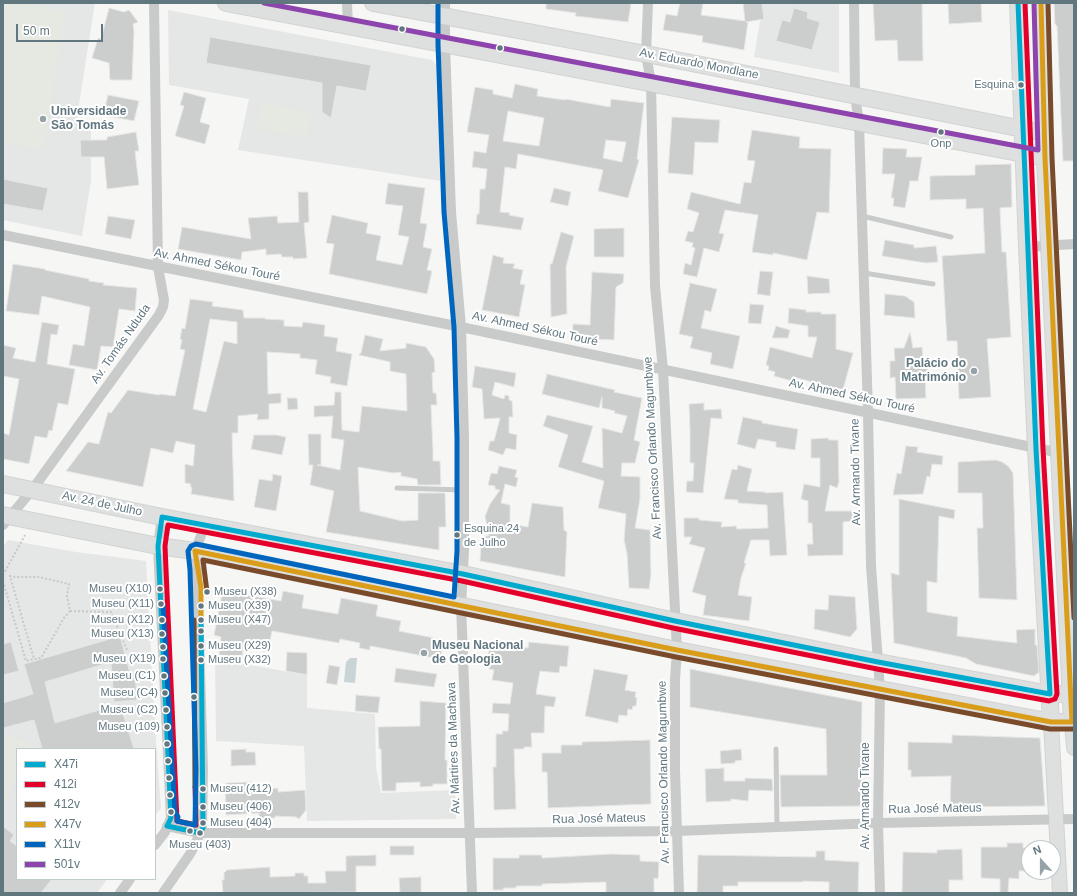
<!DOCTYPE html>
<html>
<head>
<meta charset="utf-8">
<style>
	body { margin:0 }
	#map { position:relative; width:1077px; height:896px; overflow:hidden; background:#f6f6f5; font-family:Helvetica,sans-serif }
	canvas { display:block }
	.frame { position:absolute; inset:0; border:4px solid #617780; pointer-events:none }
	.legend { position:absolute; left:16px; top:748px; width:140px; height:132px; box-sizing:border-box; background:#fff; border:1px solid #c0c9cc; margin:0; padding:5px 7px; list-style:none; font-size:12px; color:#617780 }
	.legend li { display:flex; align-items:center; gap:8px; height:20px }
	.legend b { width:20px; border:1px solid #c0c9cc }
	.north { position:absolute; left:1021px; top:840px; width:40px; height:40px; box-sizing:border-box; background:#fff; border:1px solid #c0c9cc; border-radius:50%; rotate:339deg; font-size:11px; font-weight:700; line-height:16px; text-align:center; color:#617780 }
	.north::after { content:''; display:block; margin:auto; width:14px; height:18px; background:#95a3a9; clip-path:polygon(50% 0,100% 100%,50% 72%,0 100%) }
	.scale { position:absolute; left:16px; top:24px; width:87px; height:18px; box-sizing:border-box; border:2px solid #617780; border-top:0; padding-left:5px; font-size:12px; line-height:14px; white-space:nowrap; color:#617780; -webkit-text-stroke:3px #fff; paint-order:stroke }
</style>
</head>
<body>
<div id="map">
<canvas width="1077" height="896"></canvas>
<div class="frame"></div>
<ul class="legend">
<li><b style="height:5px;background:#00a9ce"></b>X47i</li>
<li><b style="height:5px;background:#e4002b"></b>412i</li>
<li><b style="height:5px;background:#7a4b2a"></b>412v</li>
<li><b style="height:5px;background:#d99d1a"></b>X47v</li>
<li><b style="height:5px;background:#0065bd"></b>X11v</li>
<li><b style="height:5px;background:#8e44ad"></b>501v</li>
</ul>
<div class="north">N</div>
<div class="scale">50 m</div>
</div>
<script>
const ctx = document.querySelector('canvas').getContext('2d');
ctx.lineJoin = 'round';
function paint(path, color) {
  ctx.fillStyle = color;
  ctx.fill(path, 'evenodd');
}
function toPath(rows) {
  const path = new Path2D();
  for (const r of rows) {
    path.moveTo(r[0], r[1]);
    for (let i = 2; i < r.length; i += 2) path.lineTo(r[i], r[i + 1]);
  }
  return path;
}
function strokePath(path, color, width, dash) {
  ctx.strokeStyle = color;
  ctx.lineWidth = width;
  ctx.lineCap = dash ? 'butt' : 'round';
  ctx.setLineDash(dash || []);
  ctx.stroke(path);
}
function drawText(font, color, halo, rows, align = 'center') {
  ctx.font = font + ' Helvetica,sans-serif';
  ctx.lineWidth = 4;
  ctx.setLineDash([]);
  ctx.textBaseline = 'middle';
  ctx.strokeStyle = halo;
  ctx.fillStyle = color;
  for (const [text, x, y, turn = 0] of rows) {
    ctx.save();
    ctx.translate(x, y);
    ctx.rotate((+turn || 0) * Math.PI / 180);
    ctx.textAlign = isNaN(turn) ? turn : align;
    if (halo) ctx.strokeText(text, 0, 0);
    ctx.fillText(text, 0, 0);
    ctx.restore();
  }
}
paint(toPath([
	[3,3,95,3,77,117,91,122,91,181,82,236,3,220],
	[763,3,839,3,839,73,754,57],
	[168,10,432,60,439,68,441,181,238,150,249,99,169,85],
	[8,540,76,552,146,561,156,741,161,808,155,816,155,749,17,749,17,879,107,879,97,893,3,893,3,547],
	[215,659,307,675,307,708,375,714,376,768,381,793,455,790,456,819,307,821,304,746,216,741]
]), '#e5e7e6');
paint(toPath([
	[3,3,15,3,66,11,43,150,3,143],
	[261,104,312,112,307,137,257,129],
	[3,733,28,743,26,749,17,749,17,773,7,800,3,798]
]), '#e6e8e2');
paint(toPath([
	[350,658,357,658,355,683,344,682,346,662]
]), '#c8d4d6');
const building = toPath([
	[546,3,623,3,631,4,628,22,575,16,576,13,546,9,546,3],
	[680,3,703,3,701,15,745,21,743,3,762,3,764,19,746,22,748,22,744,50,702,42,703,36,663,30,666,14,677,16,680,3],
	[873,3,922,3,923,61,898,61,897,40,875,41,873,3],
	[948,3,981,3,982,22,949,24,948,3],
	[1054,3,1074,3,1074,161,1063,161,1057,26,1055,24,1054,3],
	[109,8,124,12,129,10,138,22,133,24,134,32,132,80,110,80,109,63,92,58,98,38,101,39,109,8],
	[794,8,808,12,807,18,820,22,812,50,776,41,782,20,790,22,794,8],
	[210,37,371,65,366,91,337,86,331,118,322,112,322,83,206,63,210,37],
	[515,84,538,89,537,96,565,100,565,99,610,107,611,99,644,103,637,159,639,160,628,198,598,191,603,170,518,154,516,169,505,167,500,212,510,213,509,215,524,218,521,230,476,224,477,214,479,214,480,189,485,189,487,169,472,167,474,151,486,153,489,135,467,132,475,87,493,90,493,94,512,98,515,84],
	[508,111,544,118,539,146,503,141,508,111],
	[606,140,626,142,622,162,603,158,606,140],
	[184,92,206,98,200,122,210,125,205,144,175,136,184,106,180,105,184,92],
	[108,95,139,101,134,121,103,115,108,95],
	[672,117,720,120,718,143,695,142,693,175,668,173,672,117],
	[752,130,800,137,799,148,831,149,829,213,817,212,807,260,773,253,773,255,752,252,758,215,725,210,719,233,724,234,719,252,704,248,697,277,683,274,685,263,691,265,695,248,692,247,693,243,685,241,688,231,693,232,699,213,687,209,691,192,740,204,744,182,751,183,755,161,747,160,752,130],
	[136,132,139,151,135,151,139,185,107,189,104,157,81,157,80,140,107,140,107,137,136,132],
	[883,148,907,149,906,157,922,157,918,181,910,181,905,208,893,206,894,198,891,198,895,174,882,174,883,148],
	[1011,164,1012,207,1000,208,1002,252,1006,252,1011,337,987,339,991,397,959,399,957,341,947,341,942,256,985,253,983,208,966,209,966,199,930,200,930,176,975,175,975,165,1011,164],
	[3,179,48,188,43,211,3,204,3,179],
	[388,183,425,188,420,223,427,224,423,247,432,249,427,270,432,271,427,294,329,274,334,244,326,243,332,215,368,223,366,233,381,236,376,260,402,265,409,237,398,235,403,206,385,204,388,183],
	[554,188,571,192,568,206,550,202,554,188],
	[298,192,308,192,309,222,304,223,307,258,293,259,293,257,282,257,281,254,266,255,266,249,242,252,241,260,178,249,182,227,251,239,248,218,277,216,278,223,299,222,298,192],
	[108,216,135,220,131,239,105,234,108,216],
	[624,228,624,257,594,257,594,229,624,228],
	[561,232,574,236,566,267,567,314,551,317,550,264,552,264,561,232],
	[885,240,914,245,914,248,936,246,938,262,926,263,882,256,885,240],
	[493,255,504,258,503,263,515,264,513,268,523,270,520,284,525,285,519,317,482,310,493,255],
	[13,264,45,269,45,270,89,279,89,281,104,283,103,285,137,288,135,311,119,309,113,347,101,346,97,370,69,365,73,344,84,346,90,307,42,296,39,315,6,311,13,264],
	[760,271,773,272,770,296,757,294,760,271],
	[592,272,624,274,623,283,616,287,614,340,572,338,573,324,590,325,592,272],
	[807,276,829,279,830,293,808,294,807,276],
	[690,283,717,289,711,312,705,310,701,328,740,336,733,369,710,364,712,353,690,348,693,337,679,334,690,283],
	[885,294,905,296,914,302,915,318,884,315,885,294],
	[190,299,213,302,212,306,243,310,244,318,265,318,265,319,284,320,284,326,302,327,303,322,325,325,324,336,338,338,336,351,352,354,347,386,330,383,331,377,315,374,317,360,300,358,300,354,267,352,268,394,281,393,281,403,269,404,269,419,257,420,258,414,238,416,238,433,232,433,234,501,191,494,192,487,190,487,191,484,185,483,185,464,193,466,195,445,176,441,173,453,151,448,143,487,66,471,88,442,99,444,108,412,111,413,128,390,159,395,160,394,175,396,185,350,180,349,182,340,180,339,182,328,185,329,190,299],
	[210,319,237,322,237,344,224,341,206,412,193,409,210,319],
	[750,304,764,305,761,324,748,323,750,304],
	[789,308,806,310,806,312,821,312,821,314,836,314,836,349,853,353,843,390,793,377,792,381,774,376,775,372,768,370,769,366,766,365,770,347,812,358,817,337,808,337,808,326,788,323,789,308],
	[42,322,59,325,57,335,51,334,47,364,75,369,68,405,58,403,52,431,49,430,47,438,35,436,29,464,3,459,3,433,9,435,19,379,3,376,3,345,16,348,13,358,35,362,42,322],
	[776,326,790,330,788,338,772,338,776,326],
	[910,332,913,348,922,347,923,360,927,360,928,374,925,374,926,398,896,399,895,377,890,378,890,361,895,361,894,348,904,348,910,332],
	[365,335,383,339,380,351,406,348,406,343,426,347,434,359,435,372,432,373,433,393,436,393,437,405,431,405,433,451,433,461,440,461,441,485,418,485,417,479,401,476,401,472,393,473,358,467,360,511,402,521,418,520,418,493,445,493,446,527,439,527,439,550,326,532,334,491,310,485,313,465,309,465,308,434,321,434,321,465,317,465,340,470,344,440,331,438,333,416,314,417,314,406,334,405,335,392,341,392,342,430,359,432,362,406,407,411,406,374,390,371,390,362,359,355,359,354,361,353,365,335],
	[475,366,516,373,514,387,495,382,492,395,504,399,505,395,509,396,509,400,512,401,513,417,509,417,509,433,517,435,516,450,506,448,503,455,488,450,490,441,494,441,500,418,484,419,482,389,472,387,475,366],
	[547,374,615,390,614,392,642,398,634,440,640,442,635,463,622,463,621,476,640,477,640,499,635,528,650,530,651,575,649,589,629,588,627,554,624,540,626,514,598,508,604,481,558,467,568,435,543,426,547,415,593,426,582,462,603,468,602,428,622,433,627,416,614,413,615,411,602,408,602,397,599,408,542,394,547,374],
	[287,398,297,398,298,409,288,410,287,398],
	[704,403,704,410,721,409,722,419,711,418,703,493,686,492,687,481,693,481,694,463,690,463,690,431,689,404,704,403],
	[743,417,762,421,762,423,798,429,795,450,776,447,776,442,758,439,755,449,737,444,743,417],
	[254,435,276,435,286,437,282,455,251,449,254,435],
	[828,438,829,440,838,440,839,482,837,488,830,485,825,511,854,511,855,521,843,522,843,555,808,556,807,544,813,544,812,523,808,523,808,501,801,499,804,484,820,487,820,458,811,458,811,439,828,438],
	[906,446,918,447,917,452,943,456,942,465,932,464,930,477,927,476,923,494,893,495,897,473,901,474,906,446],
	[996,460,1002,462,1008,466,1013,473,1017,600,979,598,977,528,983,528,982,493,958,493,958,462,996,460],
	[738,465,752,469,747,491,765,492,765,493,783,492,787,555,770,556,769,540,751,540,744,563,746,563,741,578,738,595,752,597,749,621,703,615,706,596,692,592,705,548,689,544,692,537,684,537,684,518,699,518,699,520,722,522,721,527,736,526,737,529,768,528,767,505,738,503,738,500,724,499,732,469,737,470,738,465],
	[499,466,517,470,515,477,518,478,516,487,505,484,501,503,510,505,510,524,528,527,532,503,563,507,564,530,567,532,565,577,480,561,481,546,484,536,489,536,485,516,490,504,500,490,495,489,495,486,488,485,491,473,497,474,499,466],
	[273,474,282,476,276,511,254,507,259,479,272,481,273,474],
	[899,499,955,510,954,519,939,516,937,583,927,581,927,612,958,617,957,636,1017,643,1016,630,1035,629,1035,645,1037,645,1039,672,1034,676,976,664,966,658,894,643,891,573,899,575,899,499],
	[223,589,241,593,241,594,281,601,283,591,304,595,302,608,338,614,341,598,378,605,376,616,401,621,399,631,444,640,440,659,370,646,370,650,359,648,360,643,340,639,339,643,272,631,268,652,243,647,242,658,219,655,221,637,214,635,223,589],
	[829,595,855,597,857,629,850,637,814,629,815,609,828,610,829,595],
	[120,636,130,673,135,672,137,700,114,702,111,662,45,682,55,723,120,704,134,749,42,749,34,720,3,728,3,703,33,694,24,664,120,636],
	[11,642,19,671,3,675,3,644,11,642],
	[529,642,569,646,567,667,560,666,559,673,540,671,536,694,556,697,554,707,545,706,544,733,531,733,532,747,524,747,524,749,514,749,516,809,494,810,493,767,496,767,496,734,503,734,502,731,508,731,509,714,492,713,493,703,510,704,513,683,492,680,494,670,489,669,491,659,487,659,490,646,515,651,516,646,528,648,529,642],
	[287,652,307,653,307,675,286,671,287,652],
	[329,665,340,667,337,685,326,683,329,665],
	[396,668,437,674,434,687,394,682,396,668],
	[594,669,628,675,625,690,636,692,635,697,637,698,636,706,633,706,632,710,628,709,627,716,619,715,618,723,585,716,594,669],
	[690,669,862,702,861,806,781,807,780,775,827,775,826,729,690,707,690,669],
	[356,695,380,697,378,713,355,711,356,695],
	[420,701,446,703,445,760,447,760,447,784,433,784,433,786,420,787,420,782,396,783,396,791,382,791,381,749,379,749,378,727,420,726,420,701],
	[952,735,1040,738,1045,806,950,807,951,776,911,777,911,770,908,770,908,742,952,743,952,735],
	[650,740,651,804,548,808,547,772,542,772,542,753,561,753,561,745,582,745,582,742,650,740],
	[246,749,246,752,255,752,256,765,231,766,231,750,246,749],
	[741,749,742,760,735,761,735,763,721,764,720,751,741,749],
	[724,768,724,781,745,781,745,778,772,779,773,791,749,790,748,801,731,799,731,801,706,802,705,769,724,768],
	[251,782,252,792,269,791,269,789,278,788,278,792,305,790,306,810,299,819,296,817,275,816,275,818,259,818,259,813,226,815,225,789,227,788,226,783,251,782],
	[3,826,14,835,10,841,17,846,17,879,52,879,41,893,3,893,3,826],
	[1007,843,1023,843,1023,848,1029,848,1029,871,1019,871,1019,879,1009,878,1008,893,1000,893,1000,879,981,878,981,847,1007,847,1007,843],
	[390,846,414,846,414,855,390,855,390,846],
	[962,849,963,880,949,880,949,893,902,893,903,852,937,853,937,850,962,849],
	[816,851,825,851,825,860,859,862,858,893,829,893,829,882,803,881,803,882,738,882,738,886,723,886,723,893,697,893,698,855,816,857,816,851],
	[611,854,640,855,640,861,659,862,658,879,654,878,654,893,606,893,606,882,542,884,542,886,516,886,516,888,503,888,504,890,493,890,493,858,519,858,519,855,542,855,542,858,611,854],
	[376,855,376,866,356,866,356,892,223,893,222,880,224,880,224,873,227,870,270,867,270,877,295,876,295,873,304,873,304,876,308,876,308,883,326,883,325,871,346,871,346,856,376,855],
	[421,877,421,893,400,893,399,878,421,877]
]);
paint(building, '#cccece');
strokePath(building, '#e6e6e4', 1);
const secondary = toPath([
	[1051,722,1060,893],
	[1072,722,1074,748]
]);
const primary = toPath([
	[226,3,1045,158],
	[373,3,646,54,1033,131],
	[1018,3,1027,247,1036,449,1051,722],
	[3,484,162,517,463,574,675,621,878,662,1050,694,1072,694],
	[3,515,158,546,195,551,677,650,880,689,1051,722,1072,722,1049,245,1045,158,1041,3]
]);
strokePath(secondary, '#d2d3d3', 16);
strokePath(primary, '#d2d3d3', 18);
strokePath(toPath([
	[3,575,25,535],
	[3,581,26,661,34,659,41,658,64,618,70,611,67,596,69,584,39,577,15,577,10,576,34,659],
	[70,611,111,612,127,650]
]), '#c7c8c9', 2, [2, 2]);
strokePath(toPath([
	[862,216,951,237],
	[864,273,933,284],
	[397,488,464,490],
	[776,749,777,827]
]), '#c9cbcb', 5);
strokePath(toPath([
	[347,3,348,26],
	[445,3,445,44,451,212,461,327,464,438,464,551,461,605,472,893],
	[648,3,646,54,651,83,655,286,663,370,677,650,675,680,675,770,679,893],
	[854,3,855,95,859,123,868,413,871,566,880,689,878,823,880,893],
	[3,235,461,327,1060,453],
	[1027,247,1074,244],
	[3,525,32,490,53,461,159,315,163,307,164,300,158,267,154,3],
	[167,826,200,833,471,833,677,831,878,823,1074,819],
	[155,845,165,832,171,818,158,546,162,517],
	[120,893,130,879],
	[163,893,190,854,202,830,203,769,197,570,195,551,205,525]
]), '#c9cbcb', 10);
strokePath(secondary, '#dedfdf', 14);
strokePath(primary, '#dedfdf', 16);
strokePath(toPath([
	[201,620,203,828,200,833,167,826,171,818,158,546,162,517,463,574,675,621,878,662,1050,694,1036,449,1018,3]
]), '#00a9ce', 5);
strokePath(toPath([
	[195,787,196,825,177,821,165,546,168,525,462,581,673,628,877,669,1049,701,1055,699,1057,694,1043,449,1025,3]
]), '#e4002b', 5);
strokePath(toPath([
	[1048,3,1052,158,1074,618],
	[207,592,203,560,676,657,1050,729,1074,729],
	[194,620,195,787]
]), '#7a4b2a', 5);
strokePath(toPath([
	[201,620,201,588,195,551,677,650,1051,722,1072,722,1045,158,1041,3]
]), '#d99d1a', 5);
strokePath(toPath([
	[163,605,175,812,178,817,177,821,195,825,196,769,190,570,188,551,191,546,196,544,454,597,457,551,457,438,454,327,444,212,438,44,438,3]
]), '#0065bd', 5);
strokePath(toPath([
	[264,3,1038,150,1034,3]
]), '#8e44ad', 5);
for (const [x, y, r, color] of [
	[402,29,3.5,"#617780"],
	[500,48,3.5,"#617780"],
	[1021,85,3.5,"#617780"],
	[43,119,4,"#95a3a9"],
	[941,132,3.5,"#617780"],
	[974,371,4,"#95a3a9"],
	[457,535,3.5,"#617780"],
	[160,589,3.5,"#617780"],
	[207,592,3.5,"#617780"],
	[161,604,3.5,"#617780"],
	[201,606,3.5,"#617780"],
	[162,620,3.5,"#617780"],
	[201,620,3.5,"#617780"],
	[201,631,3.5,"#617780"],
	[162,634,3.5,"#617780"],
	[201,646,3.5,"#617780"],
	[163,647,3.5,"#617780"],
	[424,653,4,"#95a3a9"],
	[163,659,3.5,"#617780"],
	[201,660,3.5,"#617780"],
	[164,676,3.5,"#617780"],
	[165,693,3.5,"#617780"],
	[194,697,3.5,"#617780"],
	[166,710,3.5,"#617780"],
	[167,727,3.5,"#617780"],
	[167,744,3.5,"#617780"],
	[168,761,3.5,"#617780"],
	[169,778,3.5,"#617780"],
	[203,789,3.5,"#617780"],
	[170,795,3.5,"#617780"],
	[203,807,3.5,"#617780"],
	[171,812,3.5,"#617780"],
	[203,823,3.5,"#617780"],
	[190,831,3.5,"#617780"],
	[200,833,3.5,"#617780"]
]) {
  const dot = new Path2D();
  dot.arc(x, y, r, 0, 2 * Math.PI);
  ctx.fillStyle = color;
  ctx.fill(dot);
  strokePath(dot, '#fff', 1.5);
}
drawText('11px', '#617780', '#fff', [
	["Esquina",1014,85],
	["Onp",941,144,"center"],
	["Esquina 24",464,529,"left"],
	["de Julho",464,543,"left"],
	["Museu (X10)",152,589],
	["Museu (X38)",214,592,"left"],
	["Museu (X11)",154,604],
	["Museu (X39)",208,606,"left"],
	["Museu (X12)",154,620],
	["Museu (X47)",208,620,"left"],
	["Museu (X13)",154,634],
	["Museu (X29)",208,646,"left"],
	["Museu (X19)",156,659],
	["Museu (X32)",208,660,"left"],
	["Museu (C1)",156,676],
	["Museu (C4)",158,693],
	["Museu (C2)",158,710],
	["Museu (109)",160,727],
	["Museu (412)",210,789,"left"],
	["Museu (406)",210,807,"left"],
	["Museu (404)",210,823,"left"],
	["Museu (403)",200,845,"center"]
], 'right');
drawText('12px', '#617780', '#fff', [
	["Av. Eduardo Mondlane",699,64,11],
	["Av. Ahmed Sékou Touré",217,265,11],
	["Av. Ahmed Sékou Touré",535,329,12],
	["Av. Tomás Nduda",121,344,-55],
	["Av. Ahmed Sékou Touré",852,396,12],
	["Av. Francisco Orlando Magumbwe",653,448,-93],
	["Av. Armando Tivane",856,472,-91],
	["Av. 24 de Julho",102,504,12],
	["Av. Mártires da Machava",454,748,-92],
	["Av. Francisco Orlando Magumbwe",664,772,-91],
	["Av. Armando Tivane",866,796,-90],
	["Rua José Mateus",935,809,-1],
	["Rua José Mateus",599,819,-1]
]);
drawText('bold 12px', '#617780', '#fff', [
	["Universidade",51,112],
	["São Tomás",51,126],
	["Palácio do",966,364,"right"],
	["Matrimónio",966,378,"right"],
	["Museu Nacional",432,646],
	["de Geologia",432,660]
], 'left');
</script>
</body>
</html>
